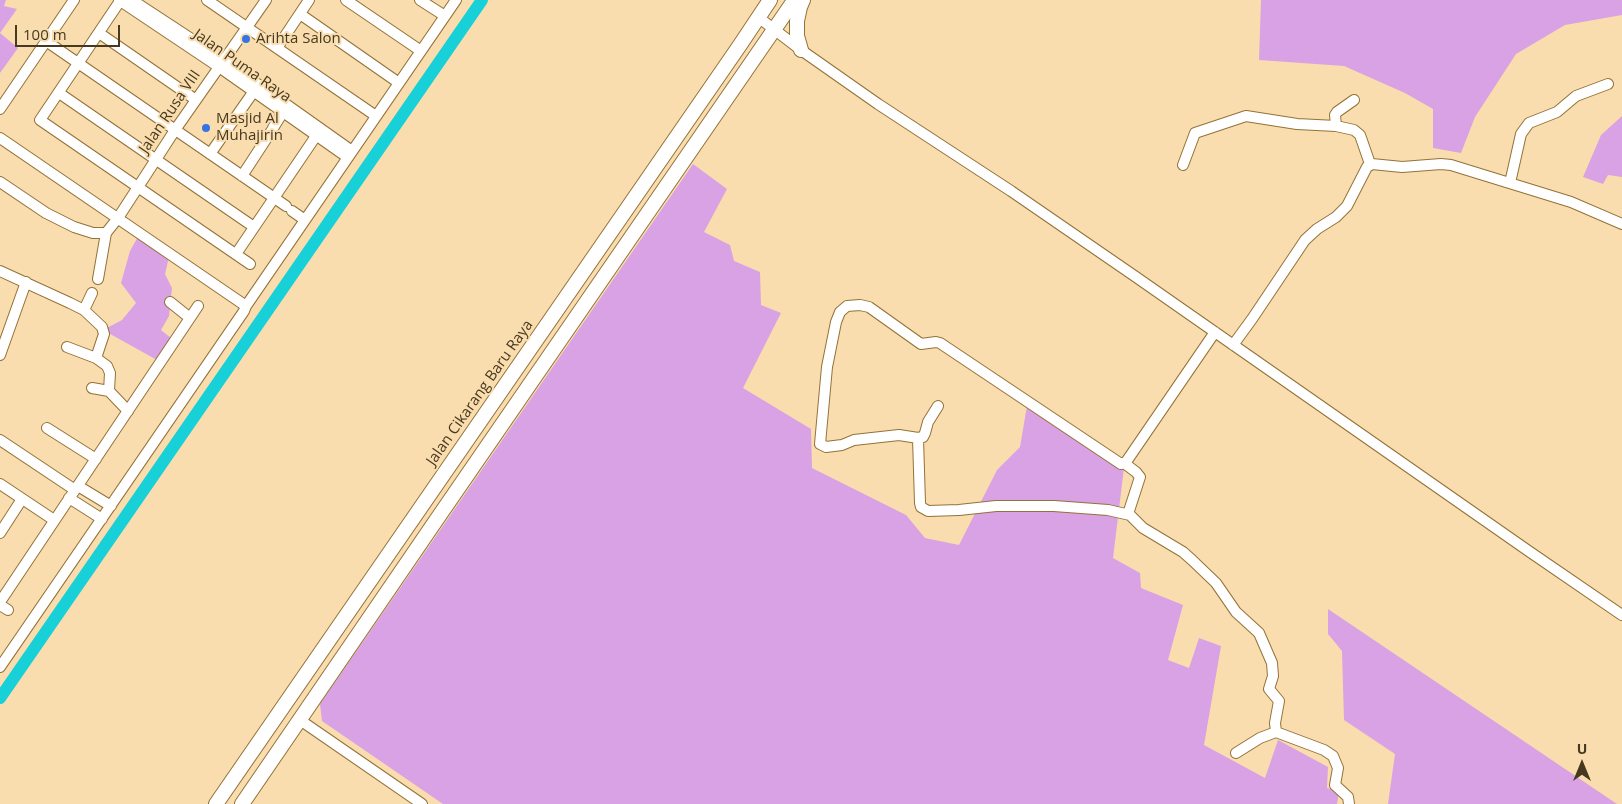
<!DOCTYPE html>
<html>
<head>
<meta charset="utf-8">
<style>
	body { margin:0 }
	#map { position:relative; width:1622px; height:804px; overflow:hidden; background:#faddae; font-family:"Open Sans",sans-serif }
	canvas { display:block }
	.north { position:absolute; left:1557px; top:739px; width:50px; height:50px; -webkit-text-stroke:4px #faddae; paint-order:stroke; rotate:0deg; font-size:14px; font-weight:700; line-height:20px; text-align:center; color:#473920 }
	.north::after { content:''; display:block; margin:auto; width:18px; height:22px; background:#473920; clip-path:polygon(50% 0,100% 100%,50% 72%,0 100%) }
	.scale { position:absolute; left:15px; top:25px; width:105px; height:22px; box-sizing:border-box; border:2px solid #473920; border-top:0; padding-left:6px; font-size:15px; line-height:18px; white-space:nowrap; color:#473920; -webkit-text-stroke:4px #faddae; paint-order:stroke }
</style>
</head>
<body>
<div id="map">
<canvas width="1622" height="804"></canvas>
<div class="north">U</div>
<div class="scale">100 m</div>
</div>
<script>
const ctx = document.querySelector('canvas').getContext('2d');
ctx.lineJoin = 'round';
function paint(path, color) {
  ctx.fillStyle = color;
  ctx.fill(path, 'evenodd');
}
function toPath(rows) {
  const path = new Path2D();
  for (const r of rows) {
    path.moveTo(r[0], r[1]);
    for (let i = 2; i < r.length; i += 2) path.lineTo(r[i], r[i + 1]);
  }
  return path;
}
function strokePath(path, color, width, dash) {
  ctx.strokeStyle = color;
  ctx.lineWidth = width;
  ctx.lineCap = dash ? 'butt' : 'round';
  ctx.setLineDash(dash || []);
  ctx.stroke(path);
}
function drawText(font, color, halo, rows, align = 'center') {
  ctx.font = font + ' "Open Sans",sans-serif';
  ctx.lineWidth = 4;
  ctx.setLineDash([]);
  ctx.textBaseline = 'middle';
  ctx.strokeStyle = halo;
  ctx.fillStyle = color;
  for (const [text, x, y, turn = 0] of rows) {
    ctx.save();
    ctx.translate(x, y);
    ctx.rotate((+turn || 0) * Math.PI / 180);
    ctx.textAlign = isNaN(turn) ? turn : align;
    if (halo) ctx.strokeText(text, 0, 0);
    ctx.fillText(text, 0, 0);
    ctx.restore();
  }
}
paint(toPath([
	[0,0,6,0,4,6,17,9,0,33,18,48,0,73],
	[1261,0,1622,0,1622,15,1565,25,1516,54,1475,117,1461,153,1433,148,1433,109,1405,93,1344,66,1259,60],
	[1622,116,1622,177,1608,175,1603,184,1583,177,1601,135],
	[693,164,727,189,704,232,730,245,734,261,760,272,761,305,781,313,743,388,811,429,812,468,906,515,925,538,959,545,997,470,1020,447,1028,400,1124,468,1113,558,1140,573,1141,588,1183,605,1168,660,1189,668,1199,638,1221,646,1204,745,1265,778,1278,740,1328,767,1327,788,1339,792,1337,804,443,804,322,721,320,704],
	[139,235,169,257,165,274,172,288,169,316,161,330,171,338,157,360,103,330,122,320,136,303,121,283,130,251],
	[1328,609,1617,804,1388,804,1395,754,1344,720,1342,651,1328,634]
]), '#d8a2e4');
strokePath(toPath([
	[0,698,482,0]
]), '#17d0d8', 12);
const minor = toPath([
	[119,0,219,67,347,157],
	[132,0,225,61,352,151],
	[207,0,376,116],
	[346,0,421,51],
	[420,0,445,16],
	[120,1,40,120,250,264],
	[300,14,399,83],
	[758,17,801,50,878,104,1011,191,1136,277,1530,552,1622,615],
	[99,33,196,100],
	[46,41,286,206],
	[277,48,309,0],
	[59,93,254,227],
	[0,109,74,0],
	[1336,126,1335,115,1337,112,1354,100],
	[273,128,283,112],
	[0,138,246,306,244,311,0,667],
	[210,154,254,91],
	[1183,165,1195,133,1246,116,1297,124,1336,126,1354,130,1360,135,1370,164],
	[242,176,272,130],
	[0,182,46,213,74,227,93,233,106,233,118,218,175,130,266,0],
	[1510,183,1521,134,1529,123,1557,112,1576,96,1608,84],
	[292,211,305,220],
	[236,254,316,136],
	[0,271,70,303,84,310,102,327,104,334,96,358],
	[98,279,106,233],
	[170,302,190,318],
	[246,306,456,0],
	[84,310,92,293],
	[1215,332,1126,462,1121,464,940,343,936,342,921,344,869,307,860,305,847,306,840,312,836,322,827,367,820,444,826,447,842,445,854,440,899,435,918,438,920,503,921,507,928,511,959,510,996,506,1054,506,1108,510,1130,515,1143,528,1183,552,1192,560,1216,583,1236,612,1259,633,1272,663,1273,676,1269,689,1279,701,1275,723,1276,732,1324,750,1333,756,1338,768,1335,785,1348,797,1349,804],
	[1233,345,1252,319,1305,240,1317,229,1336,217,1347,206,1367,167,1372,164,1402,167,1441,164,1451,165,1571,202,1622,224],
	[67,347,96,358,107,366,110,373,109,391,128,411],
	[0,355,26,282],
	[92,388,109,391],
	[47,428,96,459],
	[918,438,923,437,925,433,928,422,938,406],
	[0,440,75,490],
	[1124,463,1136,472,1140,477,1128,514],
	[0,484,54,520],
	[78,486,111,506],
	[69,498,102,519],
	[0,533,22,499],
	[0,602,198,306],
	[0,605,8,610],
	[300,720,422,804],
	[1236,753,1260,738,1276,732]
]);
const major = toPath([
	[801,50,797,36,797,21,800,7,803,0],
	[216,804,740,45,770,0],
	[242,804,437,519,791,5,796,0]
]);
strokePath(minor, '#937237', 12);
strokePath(major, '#937237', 16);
strokePath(minor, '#fff', 10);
strokePath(major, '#fff', 14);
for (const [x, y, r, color] of [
	[246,39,5,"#3475e3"],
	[206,128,5,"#3475e3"]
]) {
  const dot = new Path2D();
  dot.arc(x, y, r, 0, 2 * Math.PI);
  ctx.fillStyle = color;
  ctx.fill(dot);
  strokePath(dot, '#faddae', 2);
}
drawText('15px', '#473920', '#faddae', [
	["Arihta Salon",256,39],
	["Masjid Al",216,119],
	["Muhajirin",216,136]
], 'left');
drawText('15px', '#473920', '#faddae', [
	["Jalan Puma Raya",242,66,35],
	["Jalan Rusa VIII",170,112,-56],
	["Jalan Cikarang Baru Raya",480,393,-55]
]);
</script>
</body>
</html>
